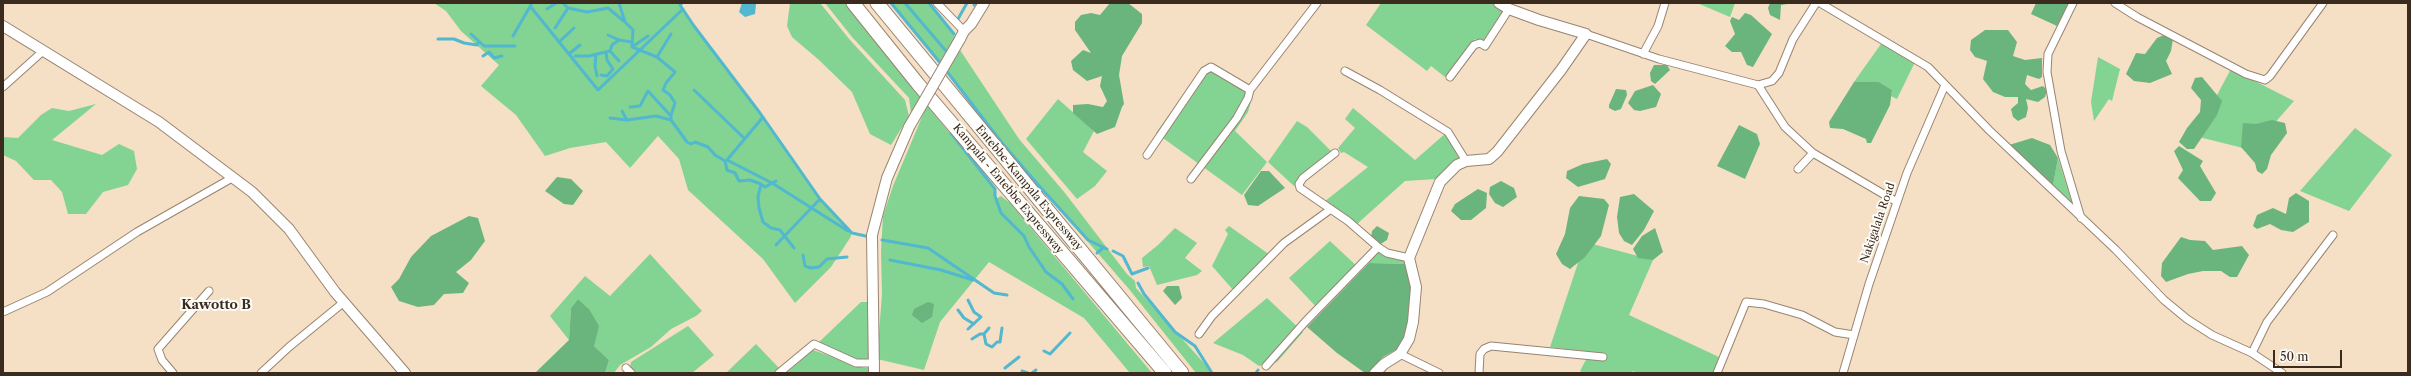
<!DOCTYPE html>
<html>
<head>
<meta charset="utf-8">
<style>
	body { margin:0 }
	#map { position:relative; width:2411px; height:376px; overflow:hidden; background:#f5dfc5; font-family:"Libre Caslon Text",serif }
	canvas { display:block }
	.frame { position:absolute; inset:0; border:4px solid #3b2a1e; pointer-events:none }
	.scale { position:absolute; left:2273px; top:350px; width:69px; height:18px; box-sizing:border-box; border:2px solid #3b2a1e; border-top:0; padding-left:5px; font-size:12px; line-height:14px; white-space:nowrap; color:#3b2a1e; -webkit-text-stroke:3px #fdfcf7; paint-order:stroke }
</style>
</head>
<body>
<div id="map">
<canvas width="2411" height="376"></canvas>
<div class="frame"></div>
<div class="scale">50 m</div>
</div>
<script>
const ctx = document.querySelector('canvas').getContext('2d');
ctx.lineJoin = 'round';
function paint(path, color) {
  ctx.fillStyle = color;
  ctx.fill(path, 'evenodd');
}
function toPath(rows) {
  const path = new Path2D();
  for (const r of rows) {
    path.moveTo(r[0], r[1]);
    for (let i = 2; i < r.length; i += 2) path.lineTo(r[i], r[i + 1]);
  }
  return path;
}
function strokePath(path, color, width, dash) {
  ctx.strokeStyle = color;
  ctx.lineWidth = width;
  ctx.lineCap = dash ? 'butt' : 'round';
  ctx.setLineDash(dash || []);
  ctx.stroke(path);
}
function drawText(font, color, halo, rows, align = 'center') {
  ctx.font = font + ' "Libre Caslon Text",serif';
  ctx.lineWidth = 4;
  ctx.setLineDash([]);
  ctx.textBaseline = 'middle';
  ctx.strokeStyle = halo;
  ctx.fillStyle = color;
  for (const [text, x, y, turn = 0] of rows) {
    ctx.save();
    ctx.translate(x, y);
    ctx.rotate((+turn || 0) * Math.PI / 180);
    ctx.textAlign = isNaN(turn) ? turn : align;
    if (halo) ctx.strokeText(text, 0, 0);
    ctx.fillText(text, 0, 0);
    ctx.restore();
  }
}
paint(toPath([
	[434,3,682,3,680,5,694,25,760,113,820,199,852,233,850,238,831,267,795,303,763,259,688,190,679,159,658,136,630,168,606,142,570,148,545,156,516,115,481,86,499,65,461,31,446,11],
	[790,3,820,3,850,40,905,100,909,116,891,145,870,134,852,92,819,60,792,37,787,26],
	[825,3,848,3,922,95,911,113,909,98,852,37],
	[891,3,929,3,954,34,954,41,940,63],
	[1381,3,1492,3,1505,12,1484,44,1475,39,1453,72,1445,77,1431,66,1427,71,1366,25],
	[1697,3,1735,3,1730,17],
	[1881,44,1915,62,1897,99,1891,96,1892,90,1879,82,1854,82],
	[960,50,1019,139,1065,193,1127,274,1135,281,1136,288,1213,373,1196,373,1129,289,1002,143,967,98,947,71],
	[2098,57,2120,69,2112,101,2109,99,2094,121,2091,102],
	[1204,66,1245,90,1255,87,1248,112,1235,131,1267,162,1242,195,1156,133],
	[2231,69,2294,101,2251,150,2195,136],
	[1058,99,1094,131,1083,152,1107,171,1095,186,1077,199,1026,139],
	[96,104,52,140,102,155,119,144,134,151,137,169,128,185,103,192,86,214,68,214,62,192,51,180,34,180,16,161,3,155,3,137,18,138,41,115,52,108,69,111],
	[927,105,995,189,996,199,1001,196,1010,203,1152,373,1130,373,1084,318,989,262,940,322,924,370,877,359,882,294,881,251,883,216,893,186],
	[1353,108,1415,160,1446,133,1461,157,1437,179,1405,181,1357,224,1324,202,1368,167,1344,152,1341,153,1338,148,1355,128,1345,119],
	[1297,121,1307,127,1334,154,1302,175,1294,186,1268,162],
	[2355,128,2392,155,2349,211,2300,191],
	[2058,158,2073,206,2053,185],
	[1229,226,1270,255,1234,291,1212,266,1228,234,1225,230],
	[1175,228,1197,243,1185,258,1202,271,1197,275,1157,285,1149,266,1143,267,1142,258,1158,245],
	[1330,241,1361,270,1321,312,1289,278],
	[1585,242,1653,260,1629,315,1719,357,1713,373,1637,373,1633,371,1632,373,1583,373,1580,371,1590,352,1550,347],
	[1378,250,1392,258,1407,260,1409,264,1369,263],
	[650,254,702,311,696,316,671,329,651,347,620,365,614,373,605,373,609,360,594,346,589,309,578,299,571,308,569,340,550,316,585,276,610,296],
	[1267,298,1303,332,1277,362,1259,366,1243,355,1213,343],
	[861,302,868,302,871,358,862,361,817,344],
	[688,326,714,355,692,373,635,373,630,368,631,362],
	[756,344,779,368,774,373,726,373],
	[813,350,864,368,871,368,871,373,786,373]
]), '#83d393');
paint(toPath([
	[1110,3,1128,3,1142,14,1142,23,1122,56,1119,75,1124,104,1122,107,1115,127,1097,134,1073,113,1073,105,1088,104,1103,107,1107,101,1100,86,1102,76,1087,81,1073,70,1071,61,1083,50,1091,53,1075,30,1075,22,1081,15,1091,13,1100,15],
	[1770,3,1793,3,1781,5,1780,20,1770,15,1768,8],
	[2036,3,2069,3,2057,26,2031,14],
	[1745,13,1751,15,1772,34,1753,67,1747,65,1741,52,1732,52,1725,46,1735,34,1730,21,1732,17,1739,20],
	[1985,30,2008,30,2017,42,2013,56,2025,60,2042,58,2042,77,2039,79,2027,75,2025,84,2031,90,2043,86,2047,90,2045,97,2038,102,2026,99,2028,108,2026,117,2018,121,2013,117,2011,109,2018,103,2018,97,2005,97,1993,92,1983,79,1987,61,1975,57,1970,50,1971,40],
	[2164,35,2173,39,2171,51,2166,61,2172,74,2150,83,2134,81,2126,74,2136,53,2145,54,2157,38],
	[1654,65,1667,65,1670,70,1655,84,1651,81,1650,73],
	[2202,77,2222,101,2217,115,2194,149,2187,149,2179,142,2187,128,2200,112,2201,100,2191,88,2195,78],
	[1854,82,1879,82,1892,90,1890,105,1871,143,1867,143,1866,139,1843,129,1830,128,1829,122],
	[1653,85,1661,94,1656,107,1640,111,1634,110,1628,103,1635,91],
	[1616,89,1626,90,1627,95,1621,109,1615,111,1609,108,1609,105],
	[2272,120,2285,123,2287,133,2271,155,2267,169,2262,174,2257,171,2255,163,2241,147,2243,123,2256,124],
	[1739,125,1757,134,1760,144,1745,179,1717,166],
	[2032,138,2050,145,2058,158,2053,185,2009,145],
	[2179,146,2203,161,2200,166,2216,193,2211,201,2200,201,2178,178,2183,170,2174,151],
	[1607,159,1611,164,1605,179,1578,187,1566,178,1567,171,1583,164],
	[1261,171,1269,171,1285,188,1258,206,1248,205,1244,195],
	[557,177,571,179,583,191,573,205,564,204,545,191],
	[1501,181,1514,188,1517,197,1503,207,1495,203,1489,194,1490,187],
	[1478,189,1487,193,1486,208,1471,220,1461,220,1451,211,1455,204],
	[2296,193,2309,201,2309,222,2293,232,2281,230,2270,224,2257,229,2253,226,2257,215,2273,208,2286,214,2289,198],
	[1634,194,1654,211,1644,230,1632,245,1624,241,1619,233,1617,217,1620,197],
	[1579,196,1604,199,1609,205,1601,236,1585,257,1570,269,1562,264,1556,254,1565,234,1570,208],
	[469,216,478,218,485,241,471,260,456,272,469,283,463,293,444,294,434,305,418,307,399,301,391,287,399,279,411,257,431,236],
	[1377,226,1389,233,1387,240,1379,245,1371,238,1372,231],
	[1655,228,1663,252,1653,260,1638,258,1633,249,1642,236],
	[2181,237,2190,240,2205,241,2213,250,2242,246,2249,255,2237,277,2230,277,2221,271,2203,271,2188,274,2166,282,2161,276,2162,263],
	[1369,263,1409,264,1413,290,1409,323,1401,347,1383,357,1368,373,1365,373,1337,353,1307,327],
	[1167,286,1179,286,1182,298,1175,305,1163,291],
	[578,299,589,309,599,326,594,346,609,360,605,373,535,373,569,340,571,308],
	[928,302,934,304,932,317,922,323,912,315,914,309]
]), '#6ab57d');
paint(toPath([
	[742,3,756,4,755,14,745,17,739,12]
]), '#51b8cf');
strokePath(toPath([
	[563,3,568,8,587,12,608,8,625,22],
	[619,3,625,22,633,30,632,47,657,57,675,72,666,83,663,90,670,95,675,103,671,115,671,120,687,142,691,144,695,142,708,147,715,155,725,161,727,170,735,173,739,181,750,180,761,184,758,197,759,208,763,222,771,228,780,230,794,248],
	[682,3,680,5,694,26,760,113,820,199,852,233,870,237],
	[891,3,942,65],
	[905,3,946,51],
	[929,3,954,34],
	[974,5,976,3],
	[530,6,598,90,683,9],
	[547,9,556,3],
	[958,19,967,3],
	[555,28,568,8],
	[471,34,484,46,515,46],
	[608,35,619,40],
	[513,36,532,3],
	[438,39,454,39,464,43,477,45,478,43],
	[559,42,574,28],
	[632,47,648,36],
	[610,51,619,61],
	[569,54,580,45],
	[596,54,595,66,597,76],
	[483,56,489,52,494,58,502,56],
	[575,56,589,56,610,51,612,45,619,40,632,42],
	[657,57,671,34],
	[945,69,1002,143,1041,188,1088,240,1107,249],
	[601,75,607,76,613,69,607,60,606,52],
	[694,90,745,139],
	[630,107,640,106,648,91,670,115],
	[622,111,627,120,656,116,671,120],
	[610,118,627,120],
	[951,133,995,189,995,196,1001,213,1024,236,1029,247,1046,272,1062,284,1073,299],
	[727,160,772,183,848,231],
	[727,160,763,117],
	[761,184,765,187,776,181],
	[882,240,928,248,994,293,1007,295],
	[776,245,820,199],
	[1113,251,1123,256,1132,274,1148,268],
	[1097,253,1103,248],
	[803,255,805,266,811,268,819,267,827,259,847,257],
	[890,260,941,270,973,280],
	[1138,283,1144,294,1175,332,1195,346,1212,373],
	[968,300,974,312,981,317,968,329],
	[958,310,964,318,974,324],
	[984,334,986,344,992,347,997,342,1000,342,1002,328],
	[972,339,980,334,984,334,989,328],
	[1044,351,1050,354,1070,333],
	[1005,368,1019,357],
	[1022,371,1028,373],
	[1032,373,1036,370],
	[1256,373,1258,370]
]), '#51b8cf', 3);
const street = toPath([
	[937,3,964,31],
	[1820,3,1928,67,1989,130,2116,250,2164,300,2187,319,2212,335,2252,353,2282,373],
	[2073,3,2048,54,2047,72,2061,151,2081,218],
	[2115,3,2137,17,2246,74,2265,80,2270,76,2323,3],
	[1586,34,1659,59,1758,85,1772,81,1779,73,1793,39,1816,3],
	[1643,54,1658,26,1665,3],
	[1345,71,1380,90,1448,132,1466,161],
	[1450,77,1474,45,1480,43,1485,46,1509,9],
	[1758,85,1785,127,1813,153,1798,169],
	[3,87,42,52],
	[1335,153,1303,178,1299,184,1300,188,1348,221,1378,247,1387,253,1409,258],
	[1813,153,1897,202],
	[1147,155,1204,71,1211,67,1250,90,1317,3],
	[1191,179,1237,118,1248,98,1250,90],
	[3,312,47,292,137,232,232,178],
	[1199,334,1212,316,1284,243,1331,209],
	[2252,353,2267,322,2333,235],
	[1400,354,1439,373],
	[1266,366,1305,322,1378,247],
	[626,368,631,373],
	[173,373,162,360,158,349,209,291],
	[261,373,289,347,344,302],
	[779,373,814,344,856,363,875,363],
	[1479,373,1480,354,1484,349,1491,346,1603,357],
	[1717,373,1746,302,1764,304,1802,315,1835,332,1854,335],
	[1843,373,1869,284,1907,173,1945,85]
]);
const secondary = toPath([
	[3,26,159,122,252,192,289,229,335,292,405,373],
	[960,39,964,31,971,24,984,3],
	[874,373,872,235,887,178,909,127],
	[1375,373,1384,364,1400,354,1409,339,1413,322,1416,287,1409,258,1440,182,1457,165,1466,161,1489,159,1497,152,1561,70,1586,34,1539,20,1509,9,1499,3]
]);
const highway = toPath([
	[853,3,918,84,1165,373],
	[877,3,1182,373]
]);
strokePath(street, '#988472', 9);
strokePath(secondary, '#988472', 12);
strokePath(highway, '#988472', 15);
strokePath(street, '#fff', 7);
strokePath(secondary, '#fff', 10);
strokePath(highway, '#fff', 13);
const secondaryBridge = toPath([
	[909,127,960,39]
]);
strokePath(secondaryBridge, '#988472', 12, []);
strokePath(secondaryBridge, '#fff', 10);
drawText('11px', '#3b2a1e', '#fdfcf7', [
	["Entebbe-Kampala Expressway",1029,188,50],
	["Kampala - Entebbe Expressway",1008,189,50],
	["Nakigalala Road",1878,223,-71]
]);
drawText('bold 13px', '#3b2a1e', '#fdfcf7', [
	["Kawotto B",216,305]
]);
</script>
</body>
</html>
